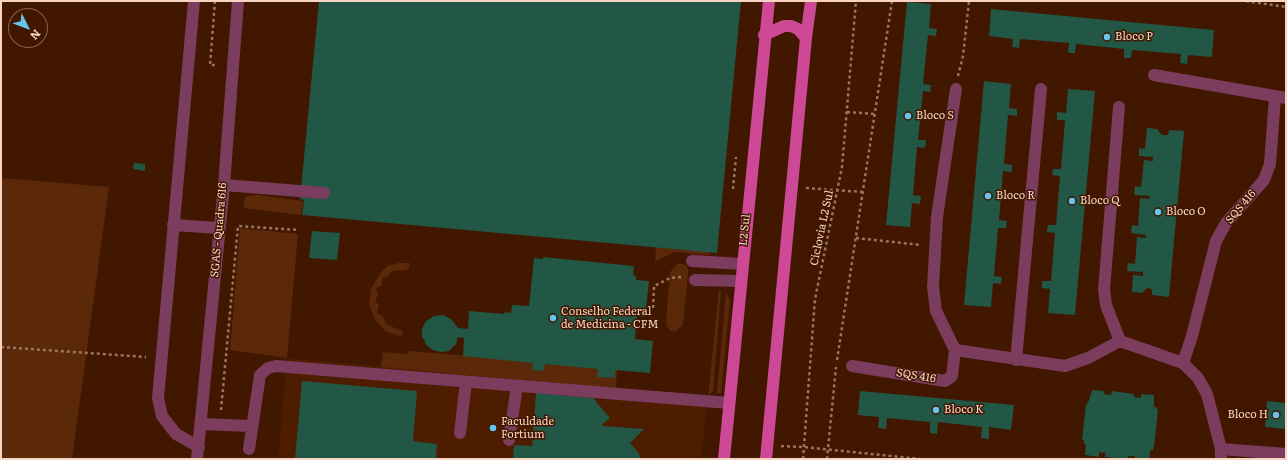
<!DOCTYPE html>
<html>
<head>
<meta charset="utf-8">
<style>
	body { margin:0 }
	#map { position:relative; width:1287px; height:460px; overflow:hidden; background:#411700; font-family:Literata,serif }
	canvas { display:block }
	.frame { position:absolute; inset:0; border:2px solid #f8d4c2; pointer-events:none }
	.north { position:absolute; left:8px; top:8px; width:40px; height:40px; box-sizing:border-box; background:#411700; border:1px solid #8a634e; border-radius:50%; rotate:132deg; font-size:11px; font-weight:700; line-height:16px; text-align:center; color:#f8d4c2 }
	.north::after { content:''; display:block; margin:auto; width:14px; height:18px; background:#65c5ee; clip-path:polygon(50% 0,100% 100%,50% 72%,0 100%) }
</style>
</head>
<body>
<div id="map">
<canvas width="1287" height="460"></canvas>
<div class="frame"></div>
<div class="north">N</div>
</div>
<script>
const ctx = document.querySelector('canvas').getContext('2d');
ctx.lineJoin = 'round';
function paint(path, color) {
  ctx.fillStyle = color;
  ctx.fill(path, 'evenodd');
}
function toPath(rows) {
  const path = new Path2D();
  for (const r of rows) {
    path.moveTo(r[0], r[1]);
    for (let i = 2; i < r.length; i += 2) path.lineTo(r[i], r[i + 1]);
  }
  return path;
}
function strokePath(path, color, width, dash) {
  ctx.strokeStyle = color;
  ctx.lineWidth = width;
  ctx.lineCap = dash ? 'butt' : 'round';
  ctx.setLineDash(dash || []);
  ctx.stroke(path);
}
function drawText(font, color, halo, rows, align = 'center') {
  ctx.font = font + ' Literata,serif';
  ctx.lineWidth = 3;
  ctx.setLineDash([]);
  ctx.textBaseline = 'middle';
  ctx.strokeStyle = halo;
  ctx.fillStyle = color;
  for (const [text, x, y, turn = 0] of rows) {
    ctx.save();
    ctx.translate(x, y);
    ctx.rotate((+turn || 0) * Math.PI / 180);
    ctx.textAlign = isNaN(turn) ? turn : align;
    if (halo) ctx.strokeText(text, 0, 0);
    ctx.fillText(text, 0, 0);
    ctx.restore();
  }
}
paint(toPath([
	[287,358,708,397,701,459,278,459]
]), '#4e1d00');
paint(toPath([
	[1,178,109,187,72,459,1,459],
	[258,195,303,201,301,215,244,208,244,201,247,196],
	[240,228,298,234,287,358,230,350],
	[656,247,709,251,709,255,674,252,655,262],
	[399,263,410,263,409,268,406,270,392,271,387,277,383,277,381,286,376,288,378,294,375,303,379,304,377,313,383,316,386,324,402,331,403,335,399,336,386,331,380,325,374,318,369,304,371,289,379,275,387,266],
	[678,264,683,264,688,268,688,274,683,324,676,331,671,331,667,327,666,321,670,272],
	[719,290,721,291,713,391,708,397],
	[726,293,730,300,721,394,717,393],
	[408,351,617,368,616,389,381,367,383,352,407,354]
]), '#5b2909');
paint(toPath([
	[319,1,741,1,717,253,302,215,304,200,300,199],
	[907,2,931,4,929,28,937,29,936,36,928,35,923,84,931,85,930,92,923,91,918,140,926,140,925,148,917,147,913,195,921,196,920,204,912,203,910,227,886,225],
	[991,9,1214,30,1212,57,1188,55,1187,64,1180,63,1181,54,1132,50,1131,58,1124,58,1124,49,1076,44,1075,53,1068,53,1069,43,1020,39,1019,48,1012,47,1013,39,989,36],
	[984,81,1011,84,1009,108,1017,109,1017,116,1008,115,1004,164,1012,165,1012,172,1003,171,999,220,1007,221,1006,228,998,228,994,276,1002,277,1001,284,993,283,991,307,964,305],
	[1068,89,1095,91,1075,315,1048,313,1050,289,1042,288,1042,281,1051,281,1055,233,1047,232,1048,225,1056,225,1060,176,1052,175,1053,169,1061,169,1065,120,1057,120,1057,112,1066,113],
	[1147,128,1157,129,1162,135,1168,135,1169,130,1184,131,1169,297,1152,295,1152,289,1147,288,1142,293,1132,292,1133,275,1143,276,1143,272,1127,271,1128,263,1135,264,1137,237,1146,238,1146,235,1131,233,1132,225,1138,226,1140,198,1149,199,1150,196,1134,195,1135,186,1141,187,1144,160,1153,161,1153,157,1139,156,1139,148,1145,149],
	[134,163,145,164,145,171,133,169],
	[312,231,340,233,337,260,309,258],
	[543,257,634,266,633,275,636,276,636,280,649,281,645,317,637,316,635,339,653,341,650,373,615,370,615,378,597,377,598,369,545,364,544,371,532,370,533,363,463,356,464,338,458,337,456,344,449,351,441,352,433,350,426,345,424,339,422,338,422,329,426,321,434,316,443,315,451,319,458,328,468,329,469,311,504,314,504,312,511,313,512,305,529,306,534,258,543,259],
	[302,381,417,391,413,441,437,444,436,459,295,459],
	[1092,390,1104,391,1104,394,1111,395,1112,391,1134,394,1134,397,1141,398,1141,394,1154,395,1154,407,1156,407,1158,411,1154,447,1153,450,1150,450,1150,458,1134,459,1135,456,1128,456,1128,459,1105,457,1106,453,1099,452,1099,457,1085,455,1086,444,1084,444,1084,440,1082,440,1086,404,1087,405,1088,401,1089,401],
	[860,391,1014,405,1011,430,989,427,989,439,981,438,982,427,938,422,937,434,930,433,930,422,887,418,886,429,878,428,879,417,858,415],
	[536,393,593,398,610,418,601,425,603,426,644,429,630,443,638,452,641,459,513,459,514,445,532,446],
	[1267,401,1286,403,1286,429,1265,427]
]), '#225645');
strokePath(toPath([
	[215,1,210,65,218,65],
	[1246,1,1286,7],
	[958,76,963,56,969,1],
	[847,112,875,114],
	[806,188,863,192],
	[733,189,736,157],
	[856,238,921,245],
	[653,308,654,286,670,278,681,277],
	[1,347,146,357],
	[837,360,892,1],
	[221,410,238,226,299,230],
	[781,446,804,447,920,459],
	[803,459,815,299,842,167,856,1],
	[827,459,836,367]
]), '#9b745f', 2.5, [3, 3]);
strokePath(toPath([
	[194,1,158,398,162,416,176,434,199,447],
	[1154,75,1286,98],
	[956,89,937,217,933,287,936,311,955,350,1065,366,1088,358,1120,341,1183,363,1198,378,1207,394,1221,449,1221,459],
	[1119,107,1104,290,1106,305,1120,341],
	[224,185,324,193],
	[173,225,219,228],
	[692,261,742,264],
	[695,280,740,281],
	[1016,360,1041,89],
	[1183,363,1192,336,1216,241,1226,223,1264,180,1270,164,1275,97],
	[852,366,945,381,952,376,955,350],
	[201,424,252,426],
	[460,433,466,382],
	[509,440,517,386],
	[249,449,260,375,268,368,276,366,729,403],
	[1221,449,1286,454],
	[197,459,224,185,238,1]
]), '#7b3c5d', 12);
strokePath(toPath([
	[764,35,784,26,791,26,798,29,806,38],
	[724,459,769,1],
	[766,459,806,38,811,1]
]), '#ce4995', 12);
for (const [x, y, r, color] of [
	[1107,37,4,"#65c5ee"],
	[908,116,4,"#65c5ee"],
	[988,196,4,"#65c5ee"],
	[1072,201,4,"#65c5ee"],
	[1158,212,4,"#65c5ee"],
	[553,318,4,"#65c5ee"],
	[936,410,4,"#65c5ee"],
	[1276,415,4,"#65c5ee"],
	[493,428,4,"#65c5ee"]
]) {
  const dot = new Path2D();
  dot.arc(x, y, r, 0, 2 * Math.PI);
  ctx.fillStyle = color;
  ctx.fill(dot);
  strokePath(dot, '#411700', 1.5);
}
drawText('11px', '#f8d4c2', '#411700', [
	["Bloco P",1115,37],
	["Bloco S",916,116],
	["Bloco R",996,196],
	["Bloco Q",1080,201],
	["Bloco O",1166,212],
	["Conselho Federal",561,312],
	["de Medicina - CFM",561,325],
	["Bloco K",944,410],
	["Bloco H",1268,415,"right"],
	["Faculdade",501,422],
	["Fortium",501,435]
], 'left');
drawText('11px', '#f8d4c2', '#411700', [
	["SQS 416",1241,207,-50],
	["Ciclovia L2 Sul",822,228,-78],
	["SGAS - Quadra 616",219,230,-85],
	["L2 Sul",745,230,-84],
	["SQS 416",916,376,9]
]);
</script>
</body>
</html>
